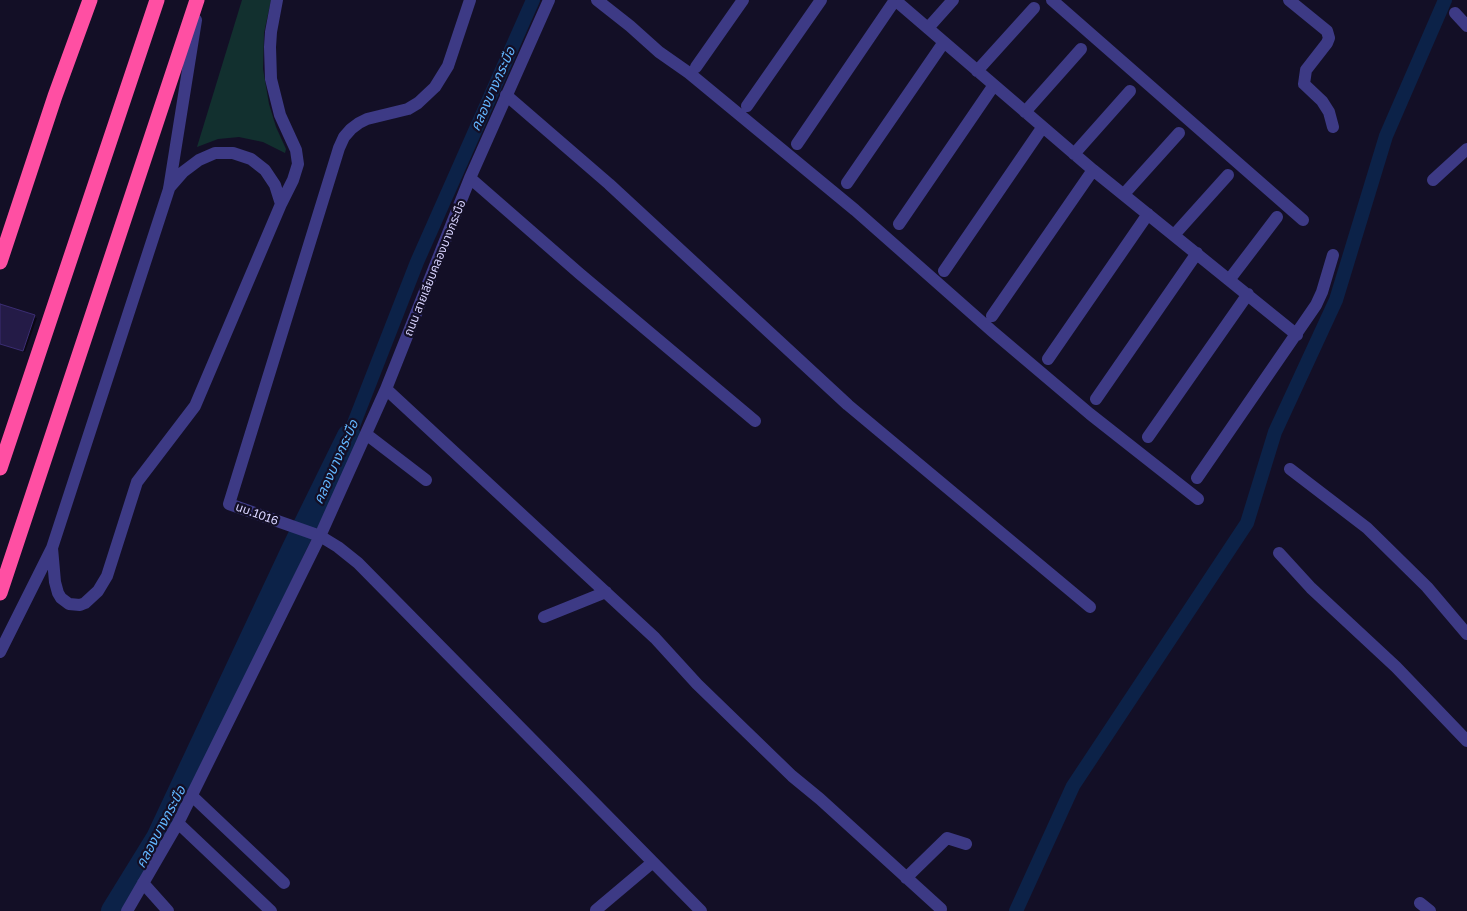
<!DOCTYPE html>
<html>
<head>
<meta charset="utf-8">
<style>
	body { margin:0 }
	canvas { display:block; background:#130f26 }
</style>
</head>
<body>
<canvas width="1467" height="911"></canvas>
<script>
const ctx = document.querySelector('canvas').getContext('2d');
ctx.lineJoin = 'round';
function paint(path, color) {
  ctx.fillStyle = color;
  ctx.fill(path, 'evenodd');
}
function toPath(rows) {
  const path = new Path2D();
  for (const r of rows) {
    path.moveTo(r[0], r[1]);
    for (let i = 2; i < r.length; i += 2) path.lineTo(r[i], r[i + 1]);
  }
  return path;
}
function strokePath(path, color, width, dash) {
  ctx.strokeStyle = color;
  ctx.lineWidth = width;
  ctx.lineCap = dash ? 'butt' : 'round';
  ctx.setLineDash(dash || []);
  ctx.stroke(path);
}
function drawText(font, color, halo, rows, align = 'center') {
  ctx.font = font + ' "Golos Text","Noto Sans Thai",sans-serif';
  ctx.lineWidth = 4.5;
  ctx.setLineDash([]);
  ctx.textBaseline = 'middle';
  ctx.strokeStyle = halo;
  ctx.fillStyle = color;
  for (const [text, x, y, turn = 0] of rows) {
    ctx.save();
    ctx.translate(x, y);
    ctx.rotate((+turn || 0) * Math.PI / 180);
    ctx.textAlign = isNaN(turn) ? turn : align;
    if (halo) ctx.strokeText(text, 0, 0);
    ctx.fillText(text, 0, 0);
    ctx.restore();
  }
}
paint(toPath([
	[242,0,271,0,264,33,263,69,269,104,276,127,286,149,285,153,263,142,239,137,218,139,197,147]
]), '#12302f');
paint(toPath([
	[0,305,37,318,25,352,0,343]
]), '#0007');
strokePath(toPath([
	[349,436,417,262,533,0],
	[1016,911,1073,786,1247,523,1275,432,1336,300,1386,136,1445,0]
]), '#0c2248', 14);
strokePath(toPath([
	[113,911,158,838,294,548,349,436]
]), '#0c2248', 24);
const building = toPath([
	[0,304,35,315,23,351,0,344,0,304]
]);
paint(building, '#241b47');
strokePath(building, '#3b2d73', 1);
strokePath(toPath([
	[470,0,448,66,435,87,418,103,408,109,367,119,359,123,351,129,344,137,339,148,229,504,320,536,338,547,358,563,701,911],
	[597,0,630,26,659,52,689,73,855,210,992,331,1090,414,1198,499],
	[895,0,1093,170,1297,335],
	[1052,0,1303,220],
	[1289,0,1327,31,1329,38,1327,43,1306,70,1304,84,1322,101,1329,112,1333,127],
	[1455,13,1467,26],
	[928,28,953,0],
	[696,67,743,0],
	[977,71,1034,8],
	[506,95,609,184,848,405,1090,607],
	[747,106,821,0],
	[1025,112,1081,49],
	[797,144,895,0],
	[1074,154,1130,91],
	[470,178,580,274,755,421],
	[1433,180,1467,149],
	[847,183,944,42],
	[169,188,183,172,199,160,215,153,233,153,251,159,265,170,275,185,281,204],
	[1124,194,1179,133],
	[899,224,994,85],
	[1174,235,1228,175],
	[944,271,1042,128],
	[1229,280,1277,217],
	[992,316,1093,170],
	[1048,359,1148,214],
	[386,389,655,638,697,684,792,776,820,799,941,909],
	[1096,399,1197,253],
	[366,434,426,480],
	[1148,437,1248,294],
	[1290,469,1367,528,1427,587,1467,634],
	[1197,478,1316,305,1322,292,1333,255],
	[52,548,55,582,58,593,61,598,69,604,80,605,85,603,98,591,107,576,137,482,195,406,281,204,293,180,298,164,296,150,280,115,271,79,270,47,271,32,277,0],
	[1279,553,1311,588,1396,667,1467,741],
	[544,617,606,592],
	[0,652,52,548,169,189,196,20],
	[191,795,284,883],
	[178,823,271,911],
	[906,878,947,838,966,844],
	[143,883,168,911],
	[1420,903,1430,911],
	[596,910,653,862],
	[127,911,178,823,320,536,386,389,470,178,549,0]
]), '#3d3a85', 12);
strokePath(toPath([
	[0,262,55,96,90,0],
	[0,468,157,0],
	[0,593,197,0]
]), '#ff4fa3', 15);
drawText('12px', '#d9d4ff', '#130f26', [
	["ถนน สายเลียบคลองบางกระบือ",435,268,-68],
	["นบ.1016",257,514,20]
]);
drawText('italic 14px', '#62b6ff', '#130f26', [
	["คลองบางกระบือ",493,89,-66],
	["คลองบางกระบือ",336,462,-66],
	["คลองบางกระบือ",161,827,-62]
]);
</script>
</body>
</html>
